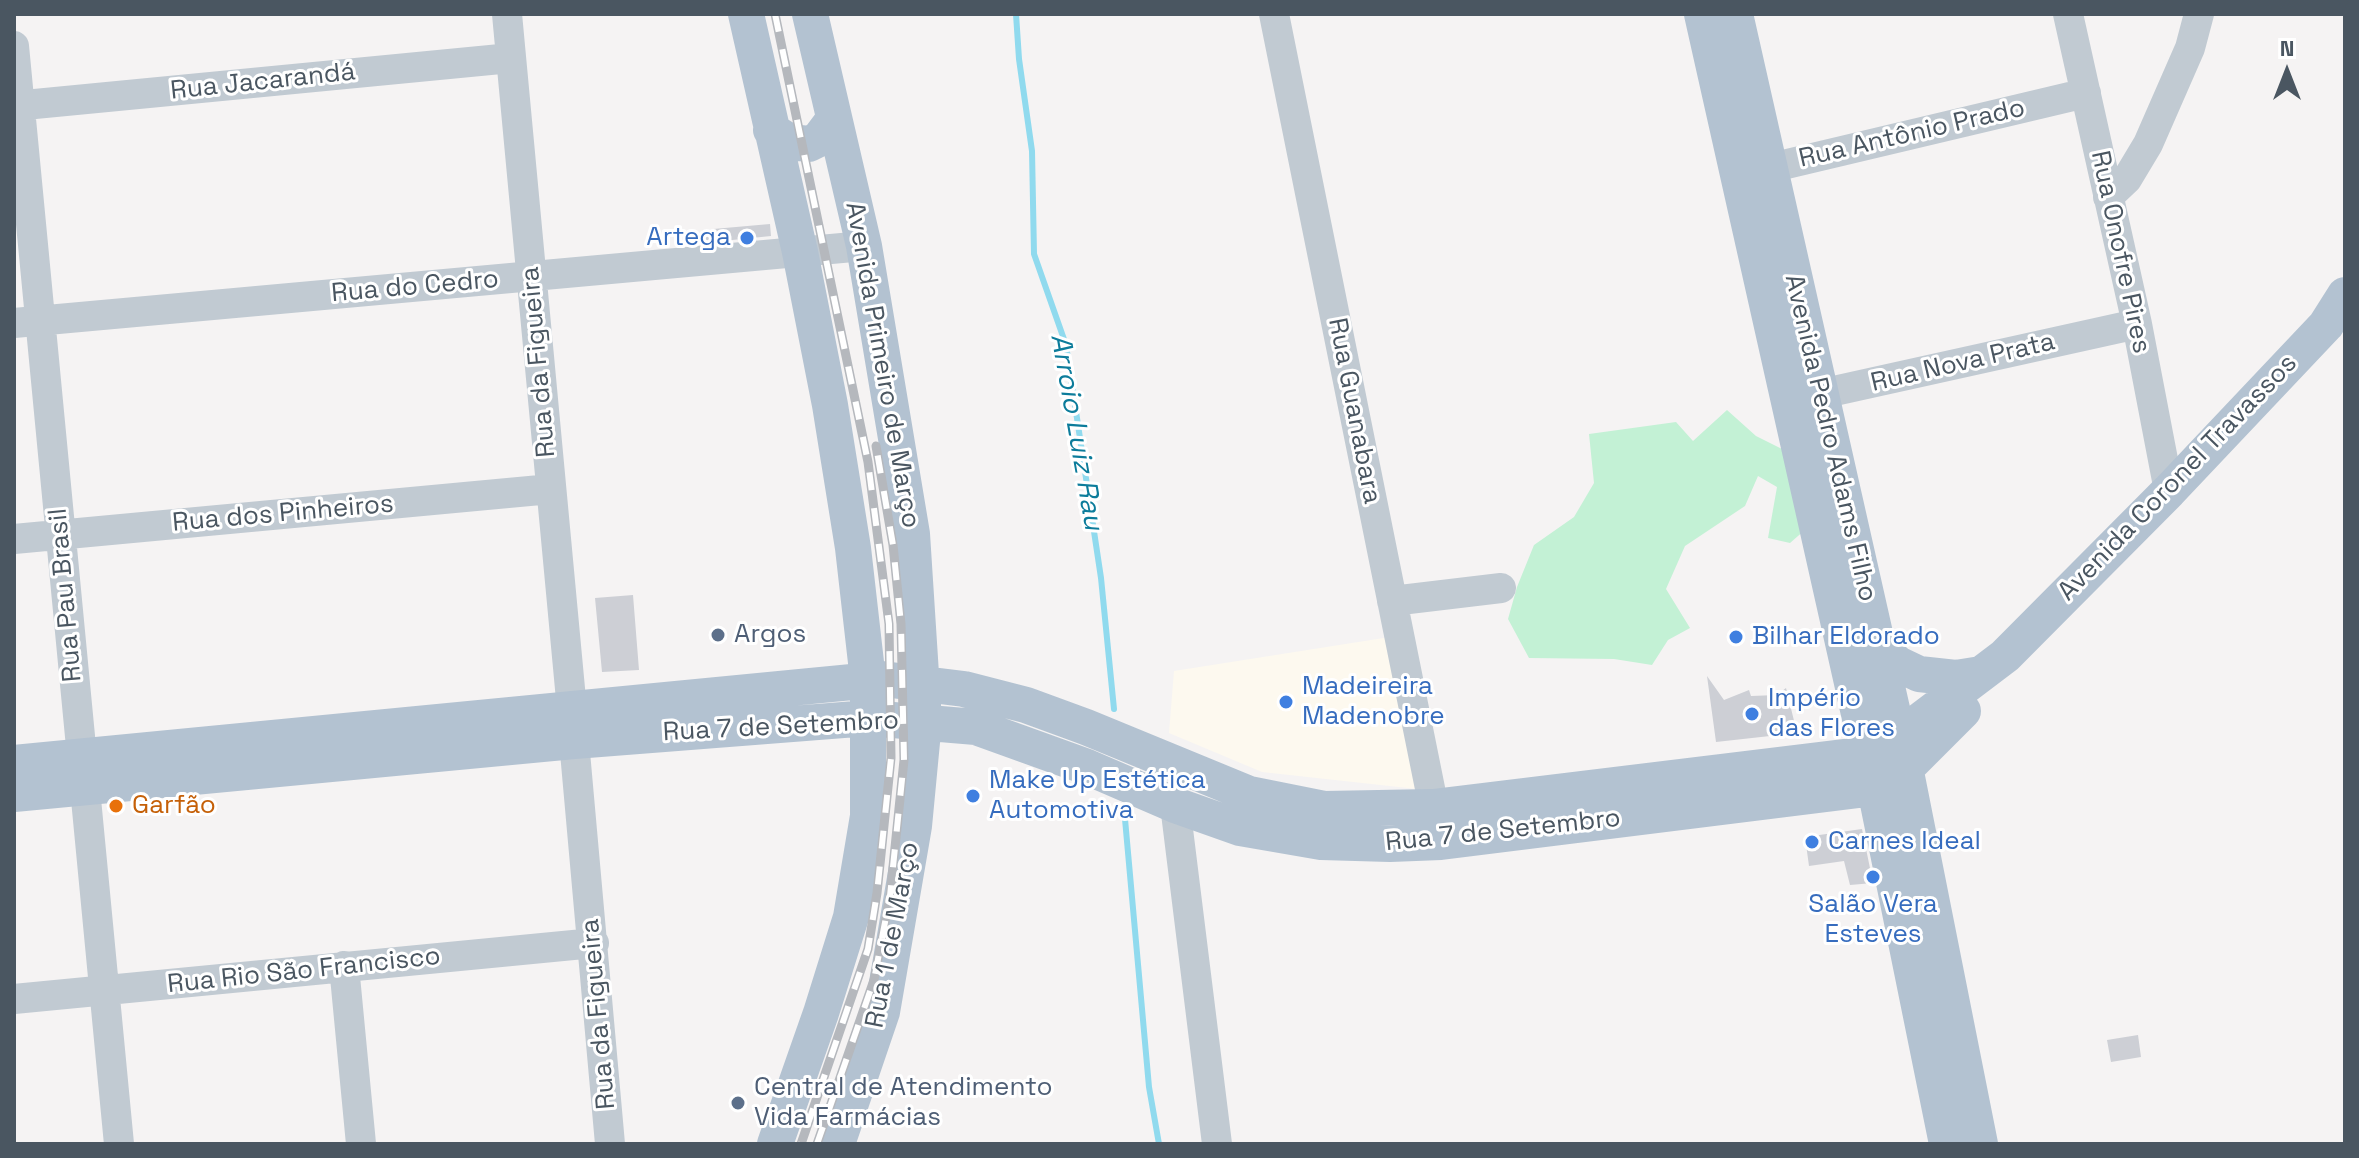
<!DOCTYPE html>
<html>
<head>
<meta charset="utf-8">
<style>
	body { margin:0 }
	#map { position:relative; width:2359px; height:1158px; overflow:hidden; background:#f5f3f3; font-family:"Space Grotesk",sans-serif }
	canvas { display:block }
	.frame { position:absolute; inset:0; border:16px solid #4a5661; pointer-events:none }
	.north { position:absolute; left:2247px; top:32px; width:80px; height:80px; -webkit-text-stroke:6px #fff; paint-order:stroke; rotate:0deg; font-size:22px; font-weight:700; line-height:32px; text-align:center; color:#4a5661 }
	.north::after { content:''; display:block; margin:auto; width:28px; height:36px; background:#4a5661; clip-path:polygon(50% 0,100% 100%,50% 72%,0 100%) }
</style>
</head>
<body>
<div id="map">
<canvas width="2359" height="1158"></canvas>
<div class="frame"></div>
<div class="north">N</div>
</div>
<script>
const ctx = document.querySelector('canvas').getContext('2d');
ctx.lineJoin = 'round';
function paint(path, color) {
  ctx.fillStyle = color;
  ctx.fill(path, 'evenodd');
}
function toPath(rows) {
  const path = new Path2D();
  for (const r of rows) {
    path.moveTo(r[0], r[1]);
    for (let i = 2; i < r.length; i += 2) path.lineTo(r[i], r[i + 1]);
  }
  return path;
}
function strokePath(path, color, width, dash) {
  ctx.strokeStyle = color;
  ctx.lineWidth = width;
  ctx.lineCap = dash ? 'butt' : 'round';
  ctx.setLineDash(dash || []);
  ctx.stroke(path);
}
function drawText(font, color, halo, rows, align = 'center') {
  ctx.font = font + ' "Space Grotesk",sans-serif';
  ctx.lineWidth = 6;
  ctx.setLineDash([]);
  ctx.textBaseline = 'middle';
  ctx.strokeStyle = halo;
  ctx.fillStyle = color;
  for (const [text, x, y, turn = 0] of rows) {
    ctx.save();
    ctx.translate(x, y);
    ctx.rotate((+turn || 0) * Math.PI / 180);
    ctx.textAlign = isNaN(turn) ? turn : align;
    if (halo) ctx.strokeText(text, 0, 0);
    ctx.fillText(text, 0, 0);
    ctx.restore();
  }
}
paint(toPath([
	[1390,637,1417,789,1262,772,1169,733,1174,671]
]), '#fdf9ef');
paint(toPath([
	[1727,410,1756,436,1788,452,1806,529,1790,543,1768,538,1777,487,1758,476,1745,506,1685,546,1666,589,1690,628,1668,640,1652,665,1614,659,1529,658,1508,619,1517,587,1534,545,1574,517,1594,483,1589,434,1676,422,1693,441]
]), '#c3f1d5');
strokePath(toPath([
	[1016,14,1019,59,1032,151,1034,254,1066,345,1101,578,1114,709],
	[1125,819,1149,1087,1159,1144]
]), '#90daee', 6);
paint(toPath([
	[770,224,771,236,703,243,702,230],
	[633,595,639,670,602,672,595,598],
	[1707,676,1724,700,1749,690,1751,696,1777,695,1786,688,1797,733,1716,742],
	[1862,829,1873,883,1850,885,1844,861,1809,866,1805,837],
	[2138,1035,2141,1057,2111,1062,2107,1040]
]), '#cdcfd5');
strokePath(toPath([
	[507,14,572,710],
	[1274,14,1438,828],
	[2068,14,2137,324,2169,491],
	[14,46,119,1144],
	[14,106,511,58],
	[1749,173,2086,93],
	[2108,197,2127,179,2148,144,2190,48,2199,14],
	[14,323,864,246],
	[1798,399,2137,324],
	[14,539,551,489],
	[1392,601,1501,588],
	[574,741,610,1144],
	[1175,805,1217,1144],
	[344,966,361,1144],
	[14,999,594,943]
]), '#c1cad2', 30);
strokePath(toPath([
	[746,14,800,252,830,405,853,548,868,680,868,816,851,917,821,1013,775,1144],
	[810,14,864,246,912,534,924,721,914,826,882,1012,837,1144],
	[1702,14,1868,754,1947,1144],
	[1735,14,1904,762,1980,1144],
	[771,130,790,142,809,144,819,139,834,119],
	[1877,646,1898,664,1919,674,1956,678,1981,674],
	[14,763,883,679,964,689,1026,705,1086,727,1249,794,1324,809,1433,807,1868,754,1898,737,2005,656,2169,491,2326,325,2345,295],
	[14,794,574,741,869,718,976,727,1087,767,1175,805,1240,828,1321,842,1390,844,1441,842,1875,788,1905,769,1963,711]
]), '#b3c2d1', 36);
const rail = toPath([
	[775,14,868,462,889,624,891,758,877,893,868,949,801,1144],
	[817,1144,874,980,890,896,904,760,901,624,893,545,876,446]
]);
strokePath(rail, '#b5b8bd', 9);
strokePath(rail, '#fff', 6, [18]);
for (const [x, y, r, color] of [
	[747,238,8,"#3f7fe0"],
	[718,635,8,"#5c6f8a"],
	[1736,637,8,"#3f7fe0"],
	[1286,702,8,"#3f7fe0"],
	[1752,714,8,"#3f7fe0"],
	[973,796,8,"#3f7fe0"],
	[116,806,8,"#e8710a"],
	[1812,842,8,"#3f7fe0"],
	[1873,877,8,"#3f7fe0"],
	[738,1103,8,"#5c6f8a"]
]) {
  const dot = new Path2D();
  dot.arc(x, y, r, 0, 2 * Math.PI);
  ctx.fillStyle = color;
  ctx.fill(dot);
  strokePath(dot, '#fff', 3);
}
drawText('26px', '#4a5661', '#fff', [
	["Rua Jacarandá",263,82,-6],
	["Rua Antônio Prado",1912,134,-13],
	["Rua Onofre Pires",2120,252,78],
	["Rua do Cedro",415,287,-5],
	["Rua da Figueira",539,362,-95],
	["Rua Nova Prata",1963,363,-13],
	["Avenida Primeiro de Março",882,365,80],
	["Rua Guanabara",1354,411,79],
	["Avenida Pedro Adams Filho",1830,438,77],
	["Avenida Coronel Travassos",2178,478,-46],
	["Rua dos Pinheiros",283,514,-5],
	["Rua Pau Brasil",66,595,-95],
	["Rua 7 de Setembro",781,727,-3],
	["Rua 7 de Setembro",1503,831,-6],
	["Rua 1 de Março",893,935,-79],
	["Rua Rio São Francisco",304,971,-6],
	["Rua da Figueira",599,1014,-95]
]);
drawText('26px', '#366cbe', '#fff', [
	["Artega",731,238,"right"],
	["Bilhar Eldorado",1752,637],
	["Madeireira",1302,687],
	["Madenobre",1302,717],
	["Império",1768,699],
	["das Flores",1768,729],
	["Make Up Estética",989,781],
	["Automotiva",989,811],
	["Carnes Ideal",1828,842],
	["Salão Vera",1873,905,"center"],
	["Esteves",1873,935,"center"]
], 'left');
drawText('26px', '#4e5e75', '#fff', [
	["Argos",734,635],
	["Central de Atendimento",754,1088],
	["Vida Farmácias",754,1118]
], 'left');
drawText('26px', '#c56008', '#fff', [
	["Garfão",132,806]
], 'left');
drawText('italic 28px', '#0c7c9b', '#fff', [
	["Arroio Luiz Rau",1076,432,80]
]);
</script>
</body>
</html>
